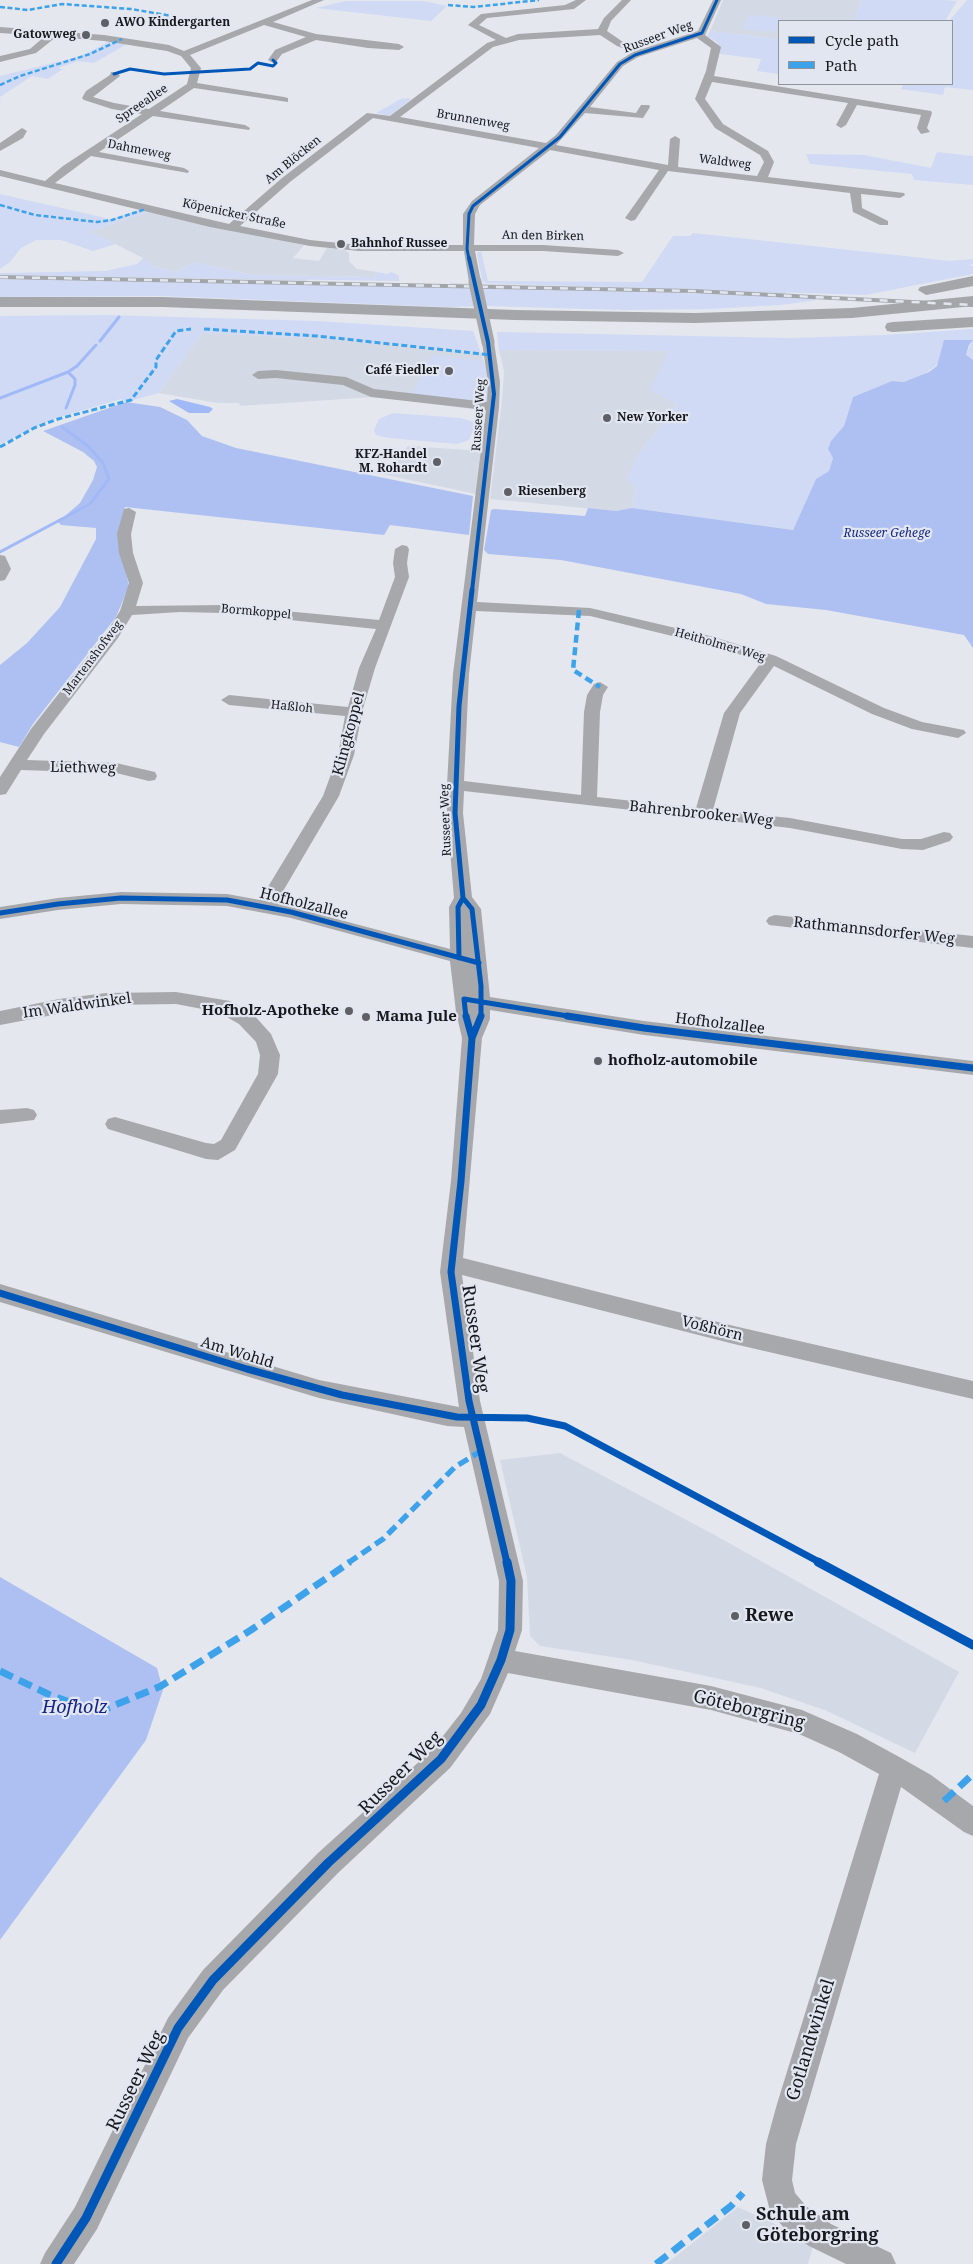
<!DOCTYPE html>
<html>
<head>
<meta charset="utf-8">
<style>
	body { margin:0 }
	#map { position:relative; width:973px; height:2264px; overflow:hidden; background:#e4e7ee; font-family:"Noto Serif",serif }
	canvas { display:block }
	.legend { position:absolute; left:778px; top:20px; width:175px; height:65px; box-sizing:border-box; background:#e1e6f1; border:1px solid #90949b; margin:0; padding:6px 9px; list-style:none; font-size:15px; color:#16181b }
	.legend li { display:flex; align-items:center; gap:10px; height:25px }
	.legend b { width:25px; border:1px solid #90949b }
</style>
</head>
<body>
<div id="map">
<canvas width="973" height="2264"></canvas>
<ul class="legend">
<li><b style="height:6px;background:#0057b8"></b>Cycle path</li>
<li><b style="height:6px;background:#3da2ea"></b>Path</li>
</ul>
</div>
<script>
const ctx = document.querySelector('canvas').getContext('2d');
ctx.lineJoin = 'round';
function paint(path, color) {
  ctx.fillStyle = color;
  ctx.fill(path, 'evenodd');
}
function toPath(rows) {
  const path = new Path2D();
  for (const r of rows) {
    path.moveTo(r[0], r[1]);
    for (let i = 2; i < r.length; i += 2) path.lineTo(r[i], r[i + 1]);
  }
  return path;
}
function strokePath(path, color, width, dash) {
  ctx.strokeStyle = color;
  ctx.lineWidth = width;
  ctx.lineCap = dash ? 'butt' : 'round';
  ctx.setLineDash(dash || []);
  ctx.stroke(path);
}
function drawText(font, color, halo, rows, align = 'center') {
  ctx.font = font + ' "Noto Serif",serif';
  ctx.lineWidth = 4.5;
  ctx.setLineDash([]);
  ctx.textBaseline = 'middle';
  ctx.strokeStyle = halo;
  ctx.fillStyle = color;
  for (const [text, x, y, turn = 0] of rows) {
    ctx.save();
    ctx.translate(x, y);
    ctx.rotate((+turn || 0) * Math.PI / 180);
    ctx.textAlign = isNaN(turn) ? turn : align;
    if (halo) ctx.strokeText(text, 0, 0);
    ctx.fillText(text, 0, 0);
    ctx.restore();
  }
}
paint(toPath([
	[723,0,861,0,854,21,779,21,779,39,710,31],
	[149,212,304,245,293,258,319,261,327,248,345,250,349,253,349,261,357,269,377,272,373,277,253,275,194,262,177,272,153,266,143,258,90,231],
	[0,275,68,275,307,279,306,284,253,283,0,279],
	[450,283,786,291,786,296,449,287],
	[202,333,317,338,481,353,487,370,487,411,374,397,240,406,239,403,218,403,159,393],
	[499,350,668,351,677,404,638,455,627,478,635,488,632,508,616,511,490,499,502,401,504,371],
	[408,446,483,451,476,494,382,474],
	[560,1453,711,1533,959,1672,915,1753,827,1711,761,1688,632,1660,540,1646,530,1636,527,1577,500,1460],
	[738,2207,814,2242,808,2264,666,2264]
]), '#d4d9e6');
paint(toPath([
	[808,0,943,0,957,1,945,21,854,21,861,0],
	[967,0,973,0,973,90,945,87,943,95,901,89,903,84,952,84,952,21,949,21],
	[346,1,424,1,447,6,431,21,316,8],
	[749,15,783,18,779,21,775,32,742,29],
	[710,31,779,39,779,74,757,71,761,59,720,54,717,42,707,36],
	[110,41,127,44,94,63,78,61,58,68,63,69,48,79,32,76,0,97,0,76,81,56],
	[408,98,411,99,390,116,376,113,401,99],
	[937,152,973,156,973,185,914,180,912,174,810,164,806,154,864,155,931,168],
	[0,194,110,219,140,210,149,212,90,231,116,244,93,251,61,240,36,240,21,248,10,262,0,269],
	[693,233,932,259,949,261,973,259,973,264,968,265,973,266,973,274,865,295,485,283,482,280,477,253,481,251,488,281,642,282,673,236,690,236],
	[143,258,153,266,177,272,194,262,253,275,373,277,377,272,387,274,392,272,399,276,399,281,0,275,0,273,4,273,106,271,137,264],
	[0,279,486,288,786,296,815,298,816,300,781,305,709,309,624,310,488,306,447,307,161,296,0,297],
	[106,315,317,321,473,331,481,353,317,338,202,333,159,393,126,402,121,399,56,418,0,444,0,316],
	[973,329,973,360,966,356,972,340,917,379,904,382,892,381,853,397,844,426,831,441,828,449,833,458,829,471,816,479,793,530,632,508,635,488,626,478,638,455,677,404,650,390,668,351,499,350,497,332,790,338,885,335],
	[432,355,483,361,487,370,488,399,481,402,411,395],
	[393,413,461,418,473,422,475,426,469,440,457,444,389,438,376,435,374,430,379,419]
]), '#d0daf4');
paint(toPath([
	[944,340,973,340,969,345,966,355,973,360,973,648,964,635,826,610,766,604,741,594,561,560,488,554,484,550,491,510,494,509,585,516,588,508,616,511,632,508,793,530,816,479,829,471,833,458,828,449,831,441,844,426,853,397,892,381,904,382,929,372,937,366],
	[126,402,160,407,187,420,202,436,236,448,473,496,469,535,390,525,384,535,125,507,119,540,129,586,116,617,33,724,19,747,0,742,0,665,27,643,60,607,96,539,96,528,61,525,58,522,80,503,93,480,97,467,94,461,83,452,43,431],
	[0,1577,157,1668,163,1690,146,1740,0,1940]
]), '#aec0f2');
paint(toPath([
	[177,399,210,407,213,409,209,413,189,413,169,401]
]), '#a2b9f7');
strokePath(toPath([
	[100,341,119,317],
	[0,398,68,372],
	[66,408,75,385,75,379,68,372,77,366,96,345],
	[0,552,90,504,109,479,103,463,88,446,62,427]
]), '#a2b9f7', 3);
paint(toPath([
	[312,0,324,0,273,22,316,34,399,44,404,47,399,50,368,48,316,40,282,54,276,62,273,63,268,60,275,50,306,37,264,25,190,55,201,68,197,83,284,97,288,98,288,102,194,88,160,111,245,125,250,128,249,130,153,116,99,152,184,168,189,171,188,173,91,156,55,183,229,224,282,178,367,113,390,116,487,43,496,40,468,25,481,14,565,5,576,0,586,0,574,9,487,18,479,25,506,38,518,34,598,29,604,18,622,0,631,0,611,21,607,31,623,42,642,49,698,31,713,0,721,0,705,35,721,47,714,76,931,111,932,113,927,128,930,132,921,134,917,128,921,115,857,105,846,125,841,128,836,125,848,103,712,82,705,99,723,124,768,151,774,162,768,177,904,193,905,195,900,198,861,194,862,208,888,221,888,225,880,225,853,212,850,193,668,171,635,220,631,221,625,218,659,170,550,150,480,205,475,214,474,245,543,245,618,250,624,253,618,256,543,251,475,251,481,282,475,286,469,282,464,251,359,251,310,246,210,227,0,176,0,170,45,181,63,166,142,114,112,109,84,100,82,98,86,91,110,75,111,72,117,72,120,76,93,97,114,103,149,109,187,84,191,68,181,56,167,51,104,41,56,37,36,53,0,62,0,56,30,49,45,36,0,33,0,27,104,35,169,45,184,51,312,0],
	[600,35,617,46,633,52,617,62,556,135,546,143,400,117,493,47,519,40,600,35],
	[697,38,711,48,706,71,695,99,715,128,760,155,764,162,757,176,678,167,680,139,675,136,670,139,668,165,556,145,585,113,643,118,650,107,649,105,641,105,636,113,590,107,623,66,638,57,697,38],
	[373,118,539,148,472,201,463,214,463,245,359,245,310,240,240,226,290,182,373,118],
	[22,128,27,131,23,138,0,151,0,143,22,128],
	[488,338,494,342,500,382,499,407,477,602,590,608,710,636,776,656,884,708,922,722,964,730,966,733,958,738,912,729,872,714,774,666,740,713,713,810,790,818,902,839,921,839,944,832,950,833,953,837,950,841,923,850,902,849,790,828,464,791,463,813,472,897,481,909,490,997,644,1021,973,1061,973,1075,644,1035,490,1010,490,1019,482,1038,463,1258,734,1326,973,1381,973,1399,734,1344,462,1275,480,1401,523,1581,522,1630,515,1651,711,1686,802,1710,857,1734,903,1759,931,1775,973,1806,973,1836,964,1832,901,1787,796,2144,792,2180,795,2193,806,2206,831,2224,891,2253,896,2264,846,2264,809,2246,784,2228,770,2211,762,2180,766,2144,777,2104,879,1774,839,1752,799,1734,711,1710,508,1673,490,1714,450,1768,338,1873,223,1990,188,2038,97,2229,74,2264,40,2264,45,2253,75,2207,168,2018,203,1970,318,1853,432,1750,461,1713,481,1679,498,1630,499,1581,464,1427,447,1426,319,1398,0,1302,0,1284,319,1380,459,1407,440,1272,451,1181,462,1038,456,1012,450,961,291,918,227,906,121,904,58,910,0,919,0,907,58,898,121,892,227,894,260,900,323,796,338,755,345,716,229,705,221,700,229,695,348,707,359,668,376,629,223,613,180,612,132,615,118,638,44,734,27,760,116,763,155,772,157,776,155,780,149,781,116,773,21,770,6,794,0,795,0,777,31,729,106,633,120,611,129,583,119,553,117,534,124,509,129,508,136,512,131,534,133,553,143,583,136,606,223,605,379,620,395,577,393,563,395,549,402,545,407,546,409,549,407,563,409,577,375,668,362,712,354,755,339,796,276,903,450,949,449,907,454,898,447,813,447,785,453,674,486,410,371,397,343,385,276,378,258,379,252,375,258,371,276,370,346,377,374,389,487,402,488,382,482,342,488,338],
	[476,611,590,616,701,643,762,661,724,713,696,808,597,797,600,712,603,695,608,687,600,682,594,684,587,695,584,712,581,795,464,781,469,674,476,611],
	[0,555,5,556,11,569,5,580,0,581,0,555],
	[775,915,973,936,973,948,769,925,766,921,769,917,775,915],
	[176,992,230,1001,253,1014,271,1034,280,1055,278,1074,235,1150,218,1160,206,1159,108,1129,105,1124,108,1119,115,1117,206,1143,214,1144,221,1140,258,1074,260,1055,256,1042,239,1024,218,1012,176,1004,106,1005,0,1025,0,1011,59,999,106,993,176,992],
	[27,1108,34,1110,37,1115,34,1120,0,1124,0,1110,27,1108]
]), '#a7a8ac');
paint(toPath([
	[973,276,973,286,926,295,918,290,920,287,973,276],
	[973,296,973,306,852,318,695,323,515,320,163,307,0,307,0,297,163,297,515,310,695,313,852,308,973,296],
	[973,317,973,327,893,332,887,331,885,327,887,323,893,322,973,317]
]), '#a4a6aa');
const rail = toPath([
	[0,277,693,291,973,305]
]);
strokePath(rail, '#a3a6a9', 4);
strokePath(rail, '#e1e6f1', 2.5, [8]);
strokePath(toPath([
	[475,282,488,342]
]), '#a7a8ac', 13);
strokePath(toPath([
	[448,5,474,7,539,0],
	[0,7,28,10,62,4,131,9,172,16],
	[0,85,20,76,90,54,122,39],
	[0,205,35,215,97,222,112,220,146,209]
]), '#3da2ea', 2.5, [5, 2.5]);
strokePath(toPath([
	[204,329,317,336,491,355],
	[0,447,34,428,58,419,131,400,156,367,156,360,176,331,191,329]
]), '#3da2ea', 3, [6, 3]);
strokePath(toPath([
	[579,610,573,670,600,687]
]), '#3da2ea', 4.5, [8, 4.5]);
strokePath(toPath([
	[348,1563,383,1539,455,1467,481,1451]
]), '#3da2ea', 5.5, [11, 5.5]);
strokePath(toPath([
	[0,1671,50,1695,98,1712,161,1686,251,1630,350,1562],
	[944,1801,973,1774],
	[656,2264,731,2206,743,2193]
]), '#3da2ea', 7, [14, 7]);
strokePath(toPath([
	[114,74,130,69,164,74,250,69,258,63,273,66,276,63,273,60],
	[469,259,467,249,469,214,473,206,560,137,620,64,635,55,702,33,717,0]
]), '#0057b8', 3);
strokePath(toPath([
	[469,258,488,342,494,394,472,591]
]), '#0057b8', 4);
strokePath(toPath([
	[463,898,472,909,481,986,481,1017],
	[0,913,58,904,121,898,227,900,291,912,479,963],
	[459,958,458,907,463,898,455,813,459,706,472,590],
	[466,1017,464,999,574,1017]
]), '#0057b8', 5);
strokePath(toPath([
	[466,1016,472,1038,461,1181,451,1272,469,1401,507,1563],
	[567,1016,644,1028,973,1068],
	[472,1038,481,1016],
	[0,1293,247,1369,342,1395,457,1417,527,1418,565,1426,821,1563]
]), '#0057b8', 7);
strokePath(toPath([
	[818,1562,973,1645],
	[56,2264,86,2218,178,2028,213,1980,328,1863,441,1759,481,1705,501,1660,510,1630,511,1581,507,1562]
]), '#0057b8', 9);
for (const [x, y, r, color] of [
	[105,23,5,"#5e6065"],
	[86,35,5,"#5e6065"],
	[341,244,5,"#5e6065"],
	[449,371,5,"#5e6065"],
	[607,418,5,"#5e6065"],
	[437,462,5,"#5e6065"],
	[508,492,5,"#5e6065"],
	[349,1011,5,"#5e6065"],
	[366,1017,5,"#5e6065"],
	[598,1061,5,"#5e6065"],
	[735,1616,5,"#5e6065"],
	[746,2225,5,"#5e6065"]
]) {
  const dot = new Path2D();
  dot.arc(x, y, r, 0, 2 * Math.PI);
  ctx.fillStyle = color;
  ctx.fill(dot);
  strokePath(dot, '#e1e6f1', 2);
}
drawText('bold 12px', '#16181b', '#e1e6f1', [
	["AWO Kindergarten",115,23],
	["Gatowweg",76,35,"right"],
	["Bahnhof Russee",351,244],
	["Café Fiedler",439,371,"right"],
	["New Yorker",617,418],
	["KFZ-Handel",427,455,"right"],
	["M. Rohardt",427,469,"right"],
	["Riesenberg",518,492]
], 'left');
drawText('12px', '#16181b', '#e1e6f1', [
	["Russeer Weg",658,37,-20],
	["Spreeallee",142,104,-34],
	["Brunnenweg",473,120,10],
	["Dahmeweg",139,150,11],
	["Am Blöcken",293,160,-39],
	["Waldweg",725,162,7],
	["Köpenicker Straße",234,214,12],
	["An den Birken",543,236,1],
	["Russeer Weg",479,415,-86],
	["Bormkoppel",256,612,5],
	["Heitholmer Weg",720,645,16],
	["Martenshofweg",93,658,-53],
	["Haßloh",292,707,6],
	["Russeer Weg",446,820,-92]
]);
drawText('italic 12px', '#142585', '#e1e6f1', [
	["Russeer Gehege",887,534]
]);
drawText('15px', '#16181b', '#e1e6f1', [
	["Klingkoppel",349,734,-75],
	["Liethweg",83,768,1],
	["Bahrenbrooker Weg",701,814,6],
	["Hofholzallee",304,904,14],
	["Rathmannsdorfer Weg",874,931,6],
	["Im Waldwinkel",77,1006,-8],
	["Hofholzallee",720,1024,7],
	["Voßhörn",712,1329,14],
	["Am Wohld",237,1353,17]
]);
drawText('bold 15px', '#16181b', '#e1e6f1', [
	["Hofholz-Apotheke",339,1011,"right"],
	["Mama Jule",376,1017],
	["hofholz-automobile",608,1061]
], 'left');
drawText('18px', '#16181b', '#e1e6f1', [
	["Russeer Weg",475,1339,82],
	["Göteborgring",749,1710,14],
	["Russeer Weg",401,1773,-45],
	["Gotlandwinkel",811,2040,-73],
	["Russeer Weg",136,2081,-64]
]);
drawText('bold 18px', '#16181b', '#e1e6f1', [
	["Rewe",745,1616],
	["Schule am",756,2215],
	["Göteborgring",756,2236]
], 'left');
drawText('italic 18px', '#142585', '#e1e6f1', [
	["Hofholz",75,1708]
]);
</script>
</body>
</html>
